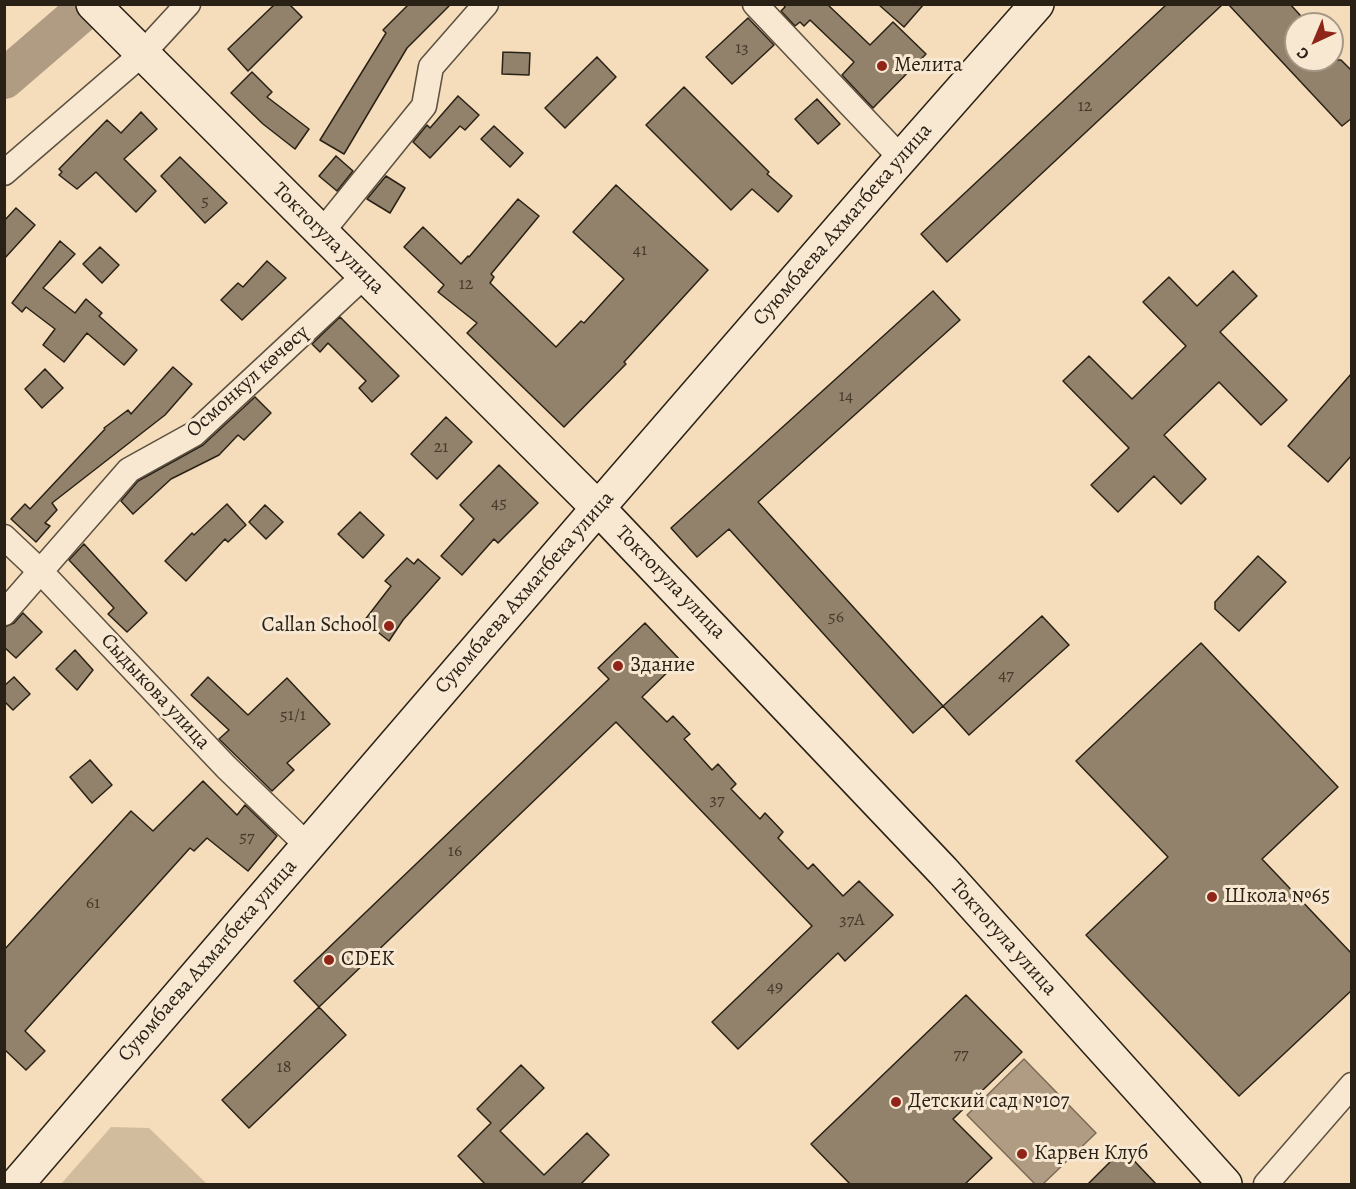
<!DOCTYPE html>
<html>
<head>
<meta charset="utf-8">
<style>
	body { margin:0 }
	#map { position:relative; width:1356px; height:1189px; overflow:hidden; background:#f5dcba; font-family:Alegreya,serif }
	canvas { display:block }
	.frame { position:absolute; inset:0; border:6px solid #292116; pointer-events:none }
	.north { position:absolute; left:1284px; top:12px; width:60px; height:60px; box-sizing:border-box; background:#f8e8d2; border:2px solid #a59887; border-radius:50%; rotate:224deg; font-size:16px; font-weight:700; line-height:24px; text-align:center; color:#292116 }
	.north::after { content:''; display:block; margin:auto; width:21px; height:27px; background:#8f2418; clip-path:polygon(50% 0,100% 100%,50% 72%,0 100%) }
</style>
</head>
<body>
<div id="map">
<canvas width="1356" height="1189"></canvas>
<div class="frame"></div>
<div class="north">С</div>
</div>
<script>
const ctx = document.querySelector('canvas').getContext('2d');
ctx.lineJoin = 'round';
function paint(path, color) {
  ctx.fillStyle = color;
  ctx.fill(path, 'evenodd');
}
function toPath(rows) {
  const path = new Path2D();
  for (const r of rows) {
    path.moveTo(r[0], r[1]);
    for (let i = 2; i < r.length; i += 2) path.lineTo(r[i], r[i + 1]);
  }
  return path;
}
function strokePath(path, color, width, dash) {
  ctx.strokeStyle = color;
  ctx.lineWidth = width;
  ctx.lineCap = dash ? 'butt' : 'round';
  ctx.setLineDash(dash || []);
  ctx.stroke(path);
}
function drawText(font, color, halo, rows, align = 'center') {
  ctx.font = font + ' Alegreya,serif';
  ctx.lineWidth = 6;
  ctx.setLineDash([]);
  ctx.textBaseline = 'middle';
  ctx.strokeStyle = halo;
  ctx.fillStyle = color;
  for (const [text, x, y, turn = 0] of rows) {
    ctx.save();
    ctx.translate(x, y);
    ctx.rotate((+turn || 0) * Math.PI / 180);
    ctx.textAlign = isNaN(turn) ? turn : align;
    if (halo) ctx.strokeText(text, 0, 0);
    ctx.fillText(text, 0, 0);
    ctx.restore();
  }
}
paint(toPath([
	[111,1127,149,1128,207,1184,61,1184]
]), '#d2bc9e');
const water = toPath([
	[1024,1059,1096,1133,1043,1184,1035,1184,967,1115,1024,1059]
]);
paint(water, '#b09c82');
strokePath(water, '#7a6b57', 1.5);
strokePath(toPath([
	[4,79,91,4]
]), '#b09c82', 40);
const building = toPath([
	[275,4,289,4,302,17,248,71,228,49,275,4],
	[409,4,451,4,407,48,344,154,320,140,386,33,383,30,409,4],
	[783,4,827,4,870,45,893,22,926,54,873,108,842,75,854,62,810,20,804,26,800,22,795,26,781,11,785,7,783,4],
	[878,4,924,4,904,27,878,4],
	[1167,4,1223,4,947,262,921,234,1167,4],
	[1228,4,1290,4,1308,24,1296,24,1296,60,1341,60,1352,71,1352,118,1342,126,1228,4],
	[748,18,774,45,732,84,706,57,748,18],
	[503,52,530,53,529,75,502,74,503,52],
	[597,57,616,77,565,128,545,108,597,57],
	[252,72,272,92,267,97,309,129,295,149,263,124,231,93,252,72],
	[684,87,769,172,767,174,792,196,778,212,752,189,731,210,646,125,684,87],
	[458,96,479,115,465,130,460,126,430,158,413,142,427,125,430,128,458,96],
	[817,99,840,124,818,144,795,119,817,99],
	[141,112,157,129,124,159,156,191,136,212,96,172,77,189,59,175,62,172,59,169,107,120,121,133,141,112],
	[494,126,523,153,510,167,481,139,494,126],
	[336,156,353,171,337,191,319,176,336,156],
	[180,157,227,203,205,223,161,176,180,157],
	[386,176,405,188,390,213,367,199,386,176],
	[616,185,708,270,624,362,626,364,564,427,467,333,477,323,438,292,444,285,404,247,423,227,461,264,468,256,469,257,518,199,539,216,491,274,494,277,490,283,556,347,581,321,584,323,624,279,573,232,616,185],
	[16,208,35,225,4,259,4,221,16,208],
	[60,241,75,254,43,288,75,313,86,299,102,313,99,316,137,350,124,365,87,333,64,362,43,345,55,329,26,307,22,312,12,303,60,241],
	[100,247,119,265,102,283,83,264,100,247],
	[267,261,286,278,242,320,221,300,238,283,243,287,267,261],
	[1233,271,1257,296,1220,332,1287,400,1261,425,1219,382,1164,435,1206,479,1181,504,1154,476,1118,512,1091,485,1129,448,1063,381,1089,356,1132,399,1186,346,1143,302,1169,277,1197,306,1233,271],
	[933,291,960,320,758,502,943,706,913,733,729,529,697,557,671,528,933,291],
	[340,317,399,376,372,402,359,388,366,381,328,343,320,352,312,344,340,317],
	[173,367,192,384,165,415,52,503,57,510,45,523,50,526,36,542,11,519,25,504,30,509,105,429,104,428,128,410,131,414,173,367],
	[45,369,63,388,42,408,25,389,45,369],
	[1352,373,1352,455,1328,482,1288,446,1352,373],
	[255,397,271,413,244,440,238,435,219,455,171,479,133,514,121,501,138,481,203,445,255,397],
	[446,417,472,442,437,479,411,454,446,417],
	[499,465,538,503,498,543,494,539,462,575,441,556,474,519,460,505,499,465],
	[227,504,246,525,228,542,225,539,186,581,165,561,192,533,194,535,227,504],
	[265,505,283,522,266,539,249,522,265,505],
	[360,512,384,535,363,558,338,534,360,512],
	[84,544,147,613,127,632,108,614,114,608,69,560,84,544],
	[1258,556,1286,582,1239,631,1215,609,1215,602,1258,556],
	[407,558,414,564,418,559,440,578,403,620,389,641,364,621,391,586,385,581,407,558],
	[23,613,42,632,16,658,4,647,4,627,14,623,23,613],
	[1042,616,1069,645,969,735,943,706,1042,616],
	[645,623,680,660,642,697,667,722,673,716,690,734,684,739,712,770,718,764,736,784,731,789,760,819,765,813,783,832,778,838,808,869,813,864,843,896,859,881,893,915,845,961,838,953,738,1049,712,1022,812,926,616,722,319,1007,294,981,609,679,598,668,645,623],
	[1201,643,1338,787,1262,859,1352,954,1352,990,1239,1096,1086,935,1168,857,1076,761,1201,643],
	[75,650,93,670,77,690,56,669,75,650],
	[14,677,30,694,13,710,4,701,4,686,14,677],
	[208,677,248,715,287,678,330,724,287,763,294,770,272,791,219,739,229,730,191,695,208,677],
	[90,760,112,785,92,803,70,777,90,760],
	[203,781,237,815,245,805,277,836,248,871,207,838,194,851,190,848,25,1031,45,1051,26,1070,4,1049,4,950,131,811,153,831,203,781],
	[966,995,1022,1052,953,1119,992,1158,964,1185,851,1185,811,1144,966,995],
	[319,1007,346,1035,249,1128,222,1100,319,1007],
	[521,1065,544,1088,500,1131,544,1175,587,1133,609,1155,580,1185,486,1185,458,1156,491,1123,477,1109,521,1065],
	[1123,1149,1157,1185,1087,1185,1123,1149]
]);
paint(building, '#93826b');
strokePath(building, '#292116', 1.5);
const street = toPath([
	[755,4,901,158],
	[4,173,142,54,188,4],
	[321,233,424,106,431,67,486,4],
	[4,537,41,572,226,767,308,846],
	[4,613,129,470,194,434,364,276],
	[1266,1184,1352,1085]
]);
const secondary = toPath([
	[93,4,598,508,943,871,1225,1184],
	[17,1184,598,508,888,173,1037,4]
]);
strokePath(street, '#5c503f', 27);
strokePath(secondary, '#292116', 36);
strokePath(street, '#f8e8d2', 24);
strokePath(secondary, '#f8e8d2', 33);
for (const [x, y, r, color] of [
	[882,66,6,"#8f2418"],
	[389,626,6,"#8f2418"],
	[618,666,6,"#8f2418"],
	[1212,897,6,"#8f2418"],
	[329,960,6,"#8f2418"],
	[896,1102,6,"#8f2418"],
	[1022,1154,6,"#8f2418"]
]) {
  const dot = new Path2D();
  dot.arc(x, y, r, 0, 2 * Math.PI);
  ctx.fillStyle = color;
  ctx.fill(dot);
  strokePath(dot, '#f8e8d2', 2);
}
drawText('18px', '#44392b', null, [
	["13",742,49],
	["12",1085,107],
	["5",205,202],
	["41",640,251],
	["12",466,285],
	["14",846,397],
	["21",441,448],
	["45",499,504],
	["56",836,618],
	["47",1006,676],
	["51/1",293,716],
	["37",717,801],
	["57",247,838],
	["16",455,852],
	["61",93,904],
	["37А",852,921],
	["49",775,988],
	["77",961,1055],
	["18",284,1068]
]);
drawText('21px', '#292116', '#f8e8d2', [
	["Мелита",894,66],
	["Callan School",377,626,"right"],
	["Здание",630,666],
	["Школа №65",1224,897],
	["CDEK",341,960],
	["Детский сад №107",908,1102],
	["Карвен Клуб",1034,1154]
], 'left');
drawText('21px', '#292116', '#f8e8d2', [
	["Суюмбаева Ахматбека улица",843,225,-49],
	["Токтогула улица",328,239,45],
	["Осмонкул көчөсү",248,382,-42],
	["Токтогула улица",670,583,46],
	["Суюмбаева Ахматбека улица",525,593,-49],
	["Сыдыкова улица",155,692,47],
	["Токтогула улица",1003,938,48],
	["Суюмбаева Ахматбека улица",208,961,-49]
]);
</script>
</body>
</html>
